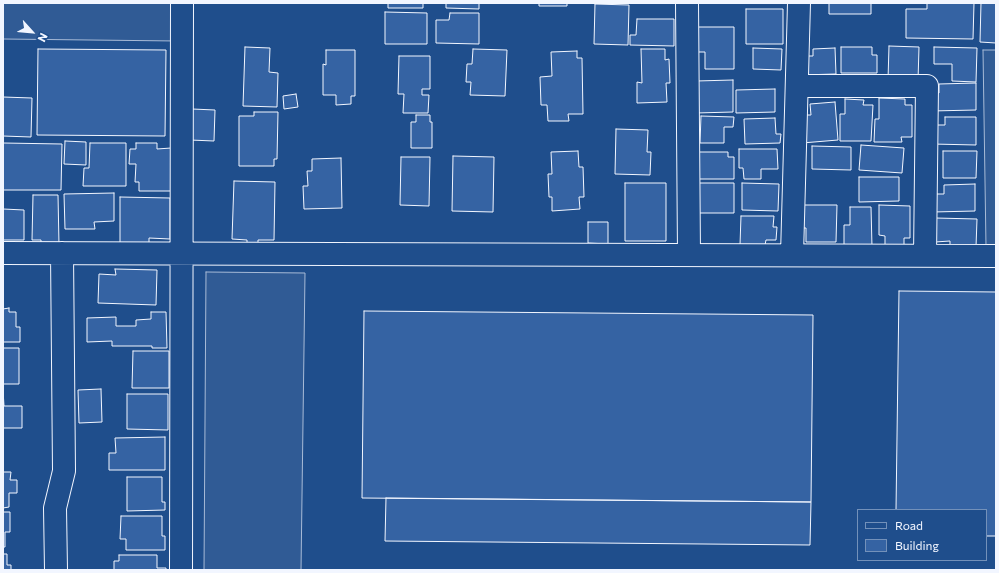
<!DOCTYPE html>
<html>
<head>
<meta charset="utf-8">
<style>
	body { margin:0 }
	#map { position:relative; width:999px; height:573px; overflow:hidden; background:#1f4e8c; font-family:Commissioner,sans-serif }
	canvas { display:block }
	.frame { position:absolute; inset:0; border:4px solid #f2f6ff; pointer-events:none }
	.legend { position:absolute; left:857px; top:509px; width:130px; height:52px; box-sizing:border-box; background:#1f4e8c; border:1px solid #7391ba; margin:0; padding:5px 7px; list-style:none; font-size:12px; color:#f2f6ff }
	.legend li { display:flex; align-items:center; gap:8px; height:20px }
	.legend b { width:20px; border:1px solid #7391ba }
	.north { position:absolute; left:12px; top:12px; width:40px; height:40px; -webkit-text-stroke:3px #1f4e8c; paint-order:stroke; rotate:117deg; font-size:11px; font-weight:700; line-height:16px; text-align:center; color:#f2f6ff }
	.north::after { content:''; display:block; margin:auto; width:14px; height:18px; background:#f2f6ff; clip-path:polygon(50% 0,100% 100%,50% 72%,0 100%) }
</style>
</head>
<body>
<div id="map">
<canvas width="999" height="573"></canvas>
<div class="frame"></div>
<ul class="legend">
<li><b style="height:5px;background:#1f4e8c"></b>Road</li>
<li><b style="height:11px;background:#3563a3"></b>Building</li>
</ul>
<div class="north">N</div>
</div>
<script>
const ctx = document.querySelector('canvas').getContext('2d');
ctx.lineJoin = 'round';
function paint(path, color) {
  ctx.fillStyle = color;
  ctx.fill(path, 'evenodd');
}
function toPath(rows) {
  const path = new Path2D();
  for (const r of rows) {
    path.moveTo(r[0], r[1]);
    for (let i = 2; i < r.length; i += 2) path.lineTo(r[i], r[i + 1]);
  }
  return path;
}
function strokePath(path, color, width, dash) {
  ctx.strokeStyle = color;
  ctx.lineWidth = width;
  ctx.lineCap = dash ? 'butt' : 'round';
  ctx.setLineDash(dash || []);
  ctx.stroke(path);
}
const built = toPath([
	[3,3,177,3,177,41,3,39,3,3],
	[983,50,996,50,996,247,986,247,983,50],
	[206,272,305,273,301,570,204,570,206,272]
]);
paint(built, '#305b95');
strokePath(built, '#a8bbd7', 1);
const building = toPath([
	[388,3,423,3,423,8,388,8,388,3],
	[446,3,479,3,479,9,446,8,446,3],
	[539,3,567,3,567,6,539,6,539,3],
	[829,3,871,3,871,14,829,14,829,3],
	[927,3,974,3,973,39,906,38,906,9,927,9,927,3],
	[981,3,996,3,996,43,980,42,981,3],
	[595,4,629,5,628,45,594,44,595,4],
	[746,9,783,9,783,44,746,44,746,9],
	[385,12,427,13,427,44,385,44,385,12],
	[450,13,479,13,479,44,436,43,436,20,449,20,450,13],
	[637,19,674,19,674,46,630,45,630,35,636,35,637,19],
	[693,27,734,27,734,69,705,69,705,52,693,52,693,27],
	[889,46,919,47,918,81,888,80,889,46],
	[245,47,270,48,269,72,278,73,277,107,243,106,245,47],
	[841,47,872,47,872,55,877,55,877,73,841,73,841,47],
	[934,47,977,48,976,82,952,81,952,64,934,64,934,47],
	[753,48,782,49,781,70,753,69,753,48],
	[835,48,836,74,801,75,800,56,813,56,813,49,835,48],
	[38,49,166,50,165,136,37,135,38,49],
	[473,49,507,50,505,96,470,95,471,82,466,82,467,64,472,64,473,49],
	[641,49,665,49,665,60,669,59,670,83,666,83,667,102,637,103,637,82,642,83,641,49],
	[326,50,355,50,355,96,351,96,351,104,336,105,336,95,323,95,323,64,326,65,326,50],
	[577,51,577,58,582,58,583,114,568,114,569,121,548,121,547,105,541,105,540,77,552,76,551,52,577,51],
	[399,56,430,56,430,89,422,89,422,95,429,95,428,113,403,113,404,94,398,94,399,56],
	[733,80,733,112,696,113,696,81,733,80],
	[976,83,976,110,931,111,931,93,939,93,939,84,976,83],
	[775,89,775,112,736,113,736,90,775,89],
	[296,94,298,107,284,109,283,96,296,94],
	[3,97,32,98,31,137,3,136,3,97],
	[879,98,905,99,905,105,912,105,912,137,901,137,902,142,874,142,875,119,879,119,879,98],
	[845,99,864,100,863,105,873,105,871,141,840,141,840,114,845,114,845,99],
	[835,102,838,140,802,143,804,115,811,115,810,104,835,102],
	[192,109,215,110,214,141,190,140,192,109],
	[254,112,278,112,277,159,274,159,274,166,239,166,239,116,254,116,254,112],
	[416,115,430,115,430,122,432,122,432,148,411,148,411,122,416,122,416,115],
	[701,116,734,117,733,127,724,127,724,143,700,143,701,116],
	[945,117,976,117,976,145,932,144,932,125,945,125,945,117],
	[775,118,776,134,781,134,780,143,745,144,744,119,775,118],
	[616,129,648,130,647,152,651,152,650,175,615,174,616,129],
	[65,141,86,142,86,165,64,164,65,141],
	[3,143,62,144,61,190,3,190,3,143],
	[90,143,126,143,126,186,83,186,84,168,89,168,90,143],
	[136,143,157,143,157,149,171,148,171,191,139,191,139,182,135,182,136,164,129,164,130,149,136,149,136,143],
	[861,145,904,148,902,173,859,170,861,145],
	[812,146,851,147,851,170,812,169,812,146],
	[739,149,777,149,778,169,761,169,761,179,744,179,743,168,739,168,739,149],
	[578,151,579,167,583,167,584,197,579,197,580,209,552,211,552,197,549,197,548,174,552,174,551,152,578,151],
	[943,151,977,151,976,178,943,178,943,151],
	[697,152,728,152,728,157,734,157,734,179,697,179,697,152],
	[453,156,494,157,493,212,452,211,453,156],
	[401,157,430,157,429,206,400,205,401,157],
	[341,158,342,208,304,209,303,186,308,186,307,171,312,171,312,159,341,158],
	[859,177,899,177,899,201,859,202,859,177],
	[234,181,275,182,274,240,258,240,258,245,247,244,247,240,232,239,234,181],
	[625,183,666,183,666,241,625,241,625,183],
	[697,183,734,183,734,213,697,213,697,183],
	[742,183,779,184,778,211,742,210,742,183],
	[975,184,975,211,933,212,932,194,944,194,944,185,975,184],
	[114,193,114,221,94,222,95,229,65,229,64,194,114,193],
	[33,195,58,195,59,245,41,245,41,240,32,240,33,195],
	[120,197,170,198,170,239,149,238,149,244,120,243,120,197],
	[800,205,837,205,836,242,806,242,806,228,799,228,800,205],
	[879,205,910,206,910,238,904,238,904,246,885,245,885,236,879,235,879,205],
	[850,207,871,207,872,247,844,248,844,225,850,225,850,207],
	[3,209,24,210,24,240,3,240,3,209],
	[741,216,774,216,773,227,777,227,776,240,766,240,765,245,740,245,741,216],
	[935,218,977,219,976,247,950,247,950,241,935,242,935,218],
	[588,222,608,222,608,244,588,243,588,222],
	[115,269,157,270,156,305,98,303,99,274,116,275,115,269],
	[899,291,996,292,996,536,986,536,986,510,896,510,899,291],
	[9,308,9,312,16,312,16,327,20,327,20,342,3,342,3,309,9,308],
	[364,311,813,315,811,502,362,498,364,311],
	[151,312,166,312,167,348,152,348,152,346,112,346,112,341,87,342,87,318,116,317,116,326,136,326,136,320,151,319,151,312],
	[3,348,19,348,19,384,3,384,3,348],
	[133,351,169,351,169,388,132,388,133,351],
	[101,389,102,422,79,423,78,390,101,389],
	[3,390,4,406,22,406,22,428,3,428,3,390],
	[127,394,168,394,168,430,127,429,127,394],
	[165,437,165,470,109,470,109,453,116,453,115,438,165,437],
	[3,472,11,472,10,480,17,480,17,493,9,493,9,507,3,508,3,472],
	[127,477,162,477,162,502,165,502,165,510,127,511,127,477],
	[386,498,811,502,810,545,385,541,386,498],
	[3,512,10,512,10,532,5,532,5,547,3,547,3,512],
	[121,516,162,516,162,536,165,536,165,550,126,550,126,539,120,539,121,516],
	[3,554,7,554,7,565,11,565,11,570,3,570,3,554],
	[119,555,157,555,157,568,166,568,166,570,114,570,114,561,119,561,119,555]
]);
paint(building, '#3563a3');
strokePath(building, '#f2f6ff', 1);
const street = toPath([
	[687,3,689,254],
	[797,86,927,86,925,256],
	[3,253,996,256],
	[792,255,799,3],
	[56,570,55,508,64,471,62,253],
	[181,570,182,3]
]);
strokePath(street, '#f2f6ff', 24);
strokePath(street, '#1f4e8c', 22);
</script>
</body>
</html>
